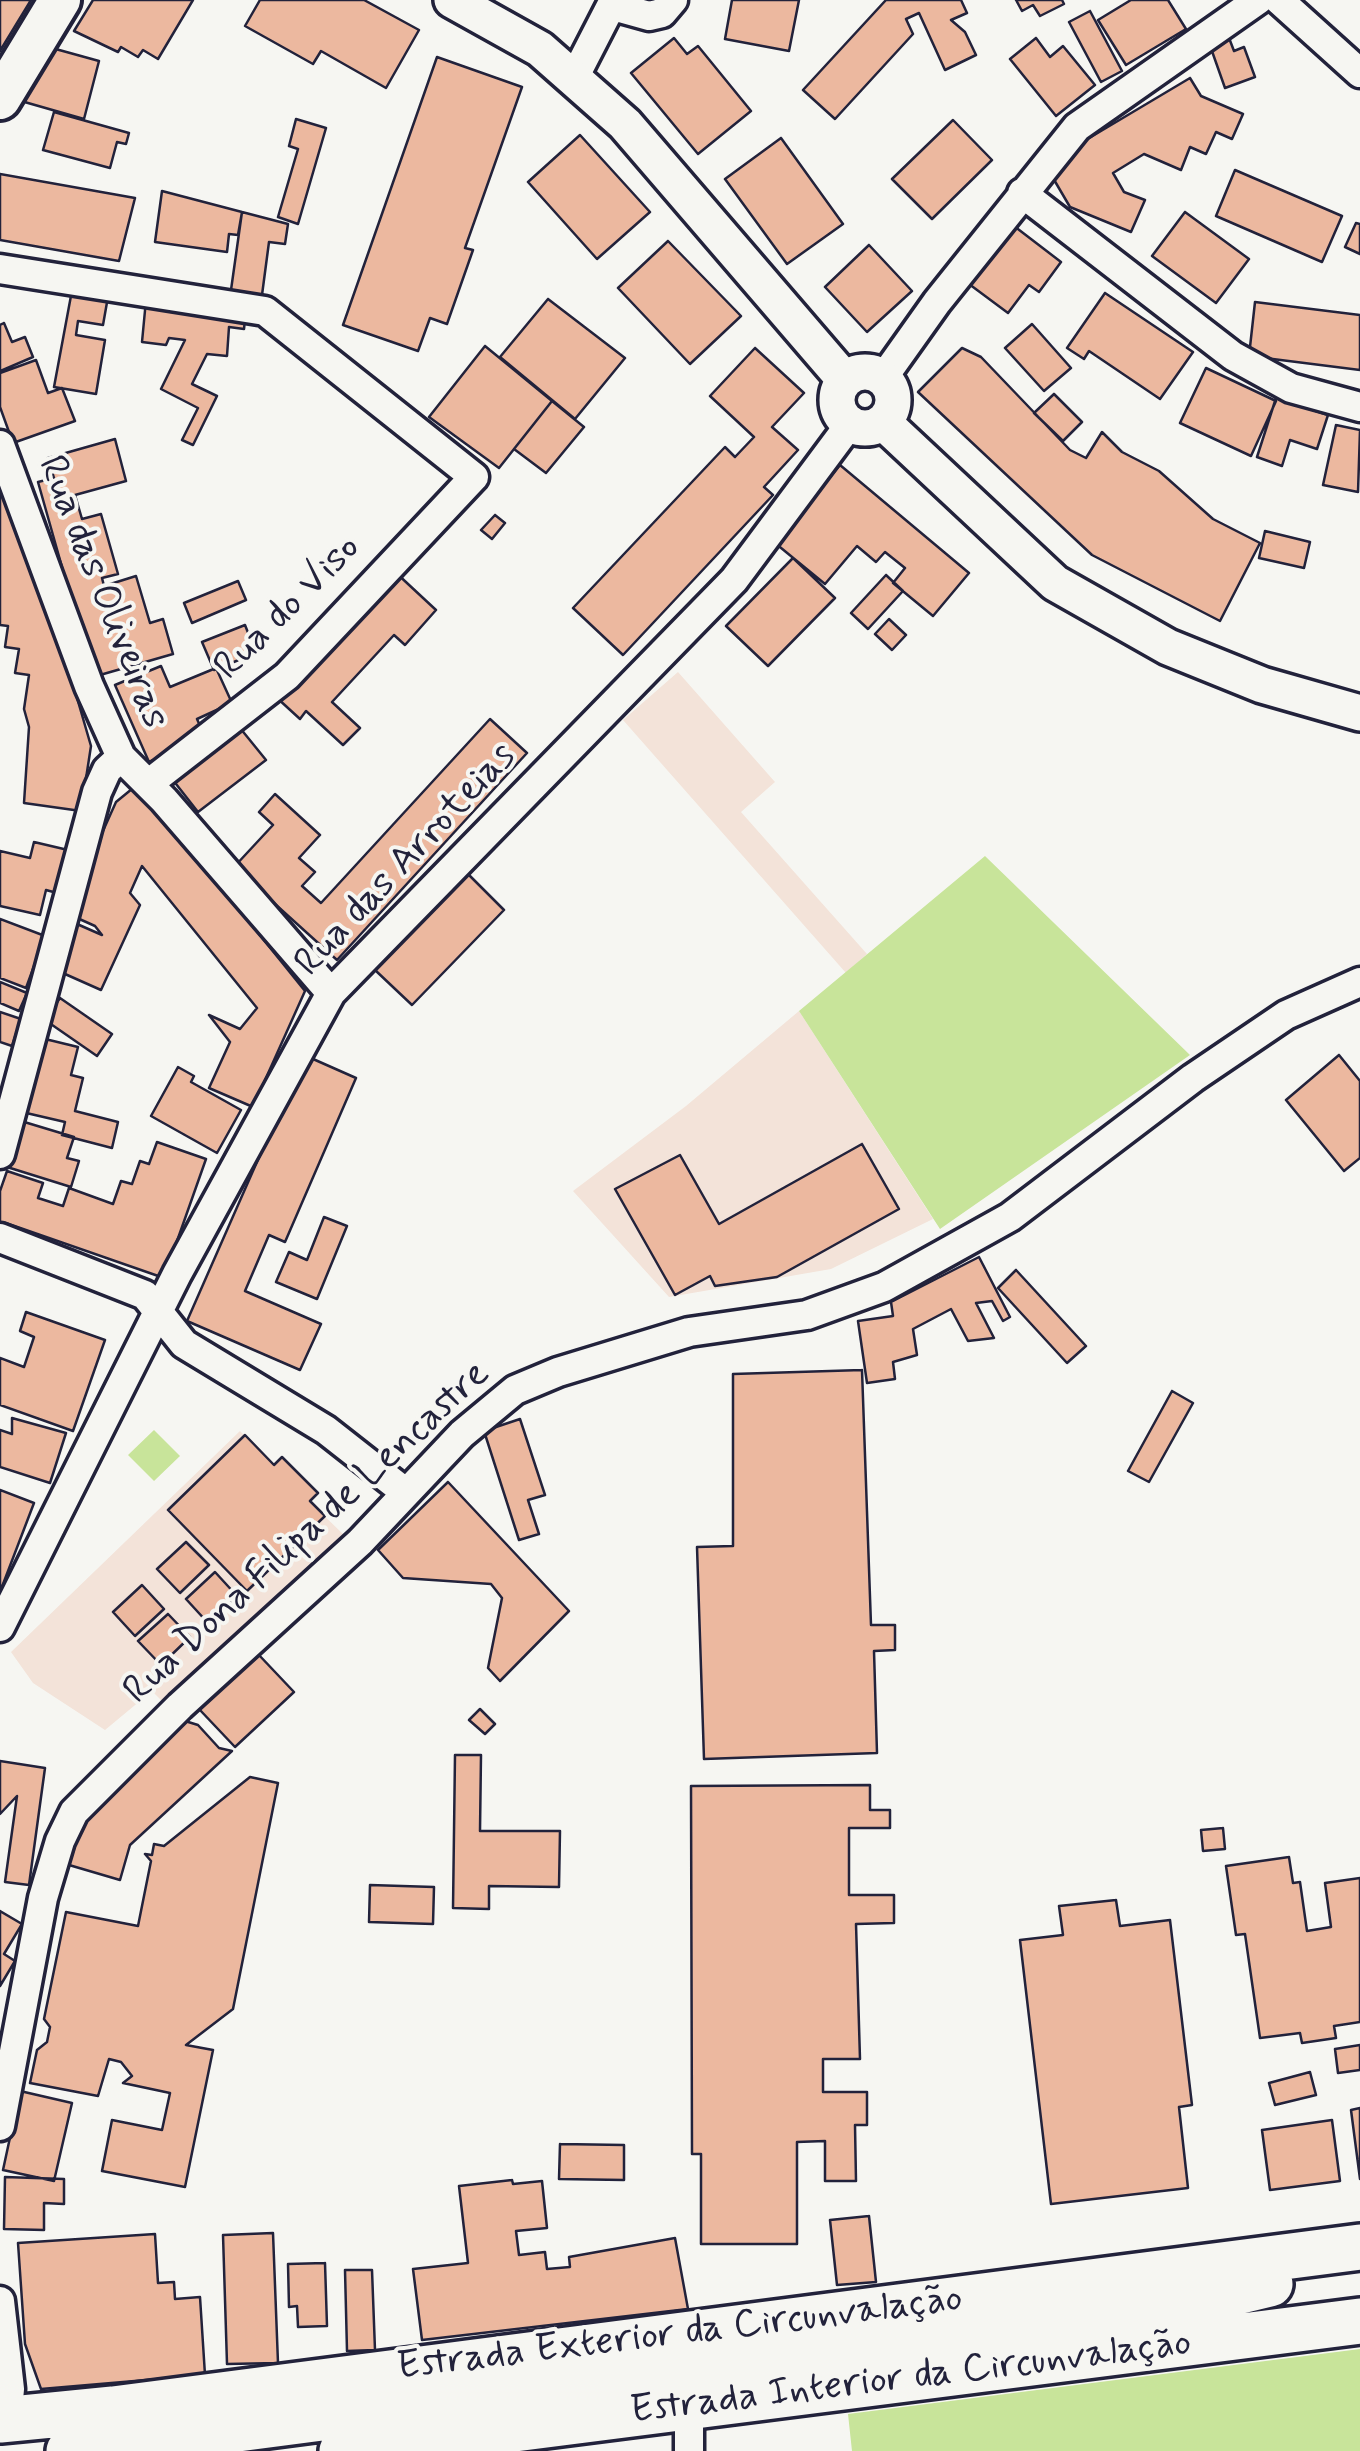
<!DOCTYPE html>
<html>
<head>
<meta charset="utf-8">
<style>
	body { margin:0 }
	canvas { display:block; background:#f6f6f2 }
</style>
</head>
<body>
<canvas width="1360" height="2451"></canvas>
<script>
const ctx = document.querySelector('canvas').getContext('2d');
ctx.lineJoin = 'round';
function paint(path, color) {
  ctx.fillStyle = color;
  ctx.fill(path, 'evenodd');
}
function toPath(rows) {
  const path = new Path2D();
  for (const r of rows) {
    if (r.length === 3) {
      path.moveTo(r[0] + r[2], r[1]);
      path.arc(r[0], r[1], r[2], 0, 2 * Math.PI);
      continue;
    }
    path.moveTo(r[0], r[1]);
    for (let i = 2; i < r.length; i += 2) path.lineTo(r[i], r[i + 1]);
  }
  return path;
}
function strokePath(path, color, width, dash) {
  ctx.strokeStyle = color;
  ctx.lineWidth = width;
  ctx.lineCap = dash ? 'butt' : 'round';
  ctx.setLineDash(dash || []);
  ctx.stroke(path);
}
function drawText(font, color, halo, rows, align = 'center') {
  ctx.font = font + ' Mynerve,sans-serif';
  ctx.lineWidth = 8;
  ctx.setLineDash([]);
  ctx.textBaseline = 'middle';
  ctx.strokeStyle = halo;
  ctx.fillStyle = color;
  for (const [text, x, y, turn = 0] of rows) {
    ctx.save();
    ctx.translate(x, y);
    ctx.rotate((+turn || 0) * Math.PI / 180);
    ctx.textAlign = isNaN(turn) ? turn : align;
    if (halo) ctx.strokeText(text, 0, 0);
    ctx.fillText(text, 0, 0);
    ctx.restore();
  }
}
paint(toPath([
	[678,672,775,782,741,812,867,954,846,973,623,720],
	[799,1011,933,1219,831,1269,669,1297,573,1191,686,1106],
	[240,1431,274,1465,282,1457,318,1493,310,1502,345,1536,271,1611,165,1704,152,1691,105,1730,33,1683,11,1652]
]), '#f3e3d9');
paint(toPath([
	[985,856,1190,1055,940,1229,799,1011],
	[154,1430,180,1456,154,1481,128,1455],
	[1360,2349,1360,2451,852,2451,848,2414]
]), '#c8e49a');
const building = toPath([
	[0,0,31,0,0,51,0,0],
	[93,0,193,0,158,59,143,50,138,57,121,47,118,52,74,31,93,0],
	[260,0,364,0,419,30,386,88,321,51,313,64,245,26,260,0],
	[732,0,799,0,789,51,725,39,732,0],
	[886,0,961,0,967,13,951,20,965,32,976,55,945,70,919,13,906,19,913,34,835,119,803,90,886,0],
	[1016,0,1062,0,1064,4,1040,16,1033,5,1022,11,1016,0],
	[1131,0,1168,0,1186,29,1126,65,1098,20,1131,0],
	[1090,11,1122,71,1101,82,1069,22,1090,11],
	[1226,30,1234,51,1244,47,1255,77,1225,88,1207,37,1226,30],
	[674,38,687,54,698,46,751,111,698,154,631,73,674,38],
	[1036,38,1050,57,1063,46,1095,85,1056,116,1010,59,1036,38],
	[52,48,99,61,84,119,21,101,52,48],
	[437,57,522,87,465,248,473,250,447,324,430,318,418,351,343,325,437,57],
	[1190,78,1201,96,1243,114,1232,139,1216,132,1206,154,1190,147,1181,170,1144,154,1113,173,1124,192,1145,200,1131,232,1070,207,1053,178,1064,153,1190,78],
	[54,112,129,133,126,144,117,142,110,168,43,150,54,112],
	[296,119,326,128,298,224,278,217,298,149,289,146,296,119],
	[953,120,992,160,932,219,892,179,953,120],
	[580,135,650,212,597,259,528,182,580,135],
	[781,138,843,224,787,264,725,179,781,138],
	[1235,170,1342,216,1322,262,1216,216,1235,170],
	[0,174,135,198,119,261,0,240,0,174],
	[162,191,242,212,238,235,229,234,227,252,155,242,162,191],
	[242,212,288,224,285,244,269,242,262,295,231,290,242,212],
	[1185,212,1249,259,1216,303,1152,256,1185,212],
	[1356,223,1360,224,1360,254,1345,247,1356,223],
	[1014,226,1061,262,1039,292,1029,285,1008,313,969,284,1014,226],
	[668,241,741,316,690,364,618,288,668,241],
	[869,245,912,291,867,332,825,287,869,245],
	[73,285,109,291,103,325,78,321,76,335,105,340,96,394,54,387,73,285],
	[1105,293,1193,352,1160,399,1089,351,1084,359,1067,348,1105,293],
	[548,299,625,358,575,419,500,357,548,299],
	[146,300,246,310,244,329,229,327,227,356,207,354,192,384,217,396,193,445,182,440,198,408,161,389,185,340,169,338,166,345,142,342,146,300],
	[1255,302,1360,315,1360,370,1249,356,1255,302],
	[4,323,12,342,25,337,33,357,0,371,0,325,4,323],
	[1032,324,1071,368,1044,391,1005,348,1032,324],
	[485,346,552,401,499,468,429,417,485,346],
	[755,348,804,393,772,427,798,450,764,487,773,495,623,655,573,608,725,447,735,457,754,437,710,396,755,348],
	[962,348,981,357,1070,450,1086,458,1102,432,1122,452,1159,471,1213,519,1260,543,1220,621,1092,555,918,392,962,348],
	[36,360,48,393,62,388,75,421,13,443,0,407,0,373,36,360],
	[1206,368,1276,401,1251,456,1180,423,1206,368],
	[1054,394,1082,422,1063,441,1034,413,1054,394],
	[1276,398,1328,415,1317,449,1290,440,1282,466,1257,457,1276,398],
	[552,401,584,427,546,473,514,449,552,401],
	[1336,425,1360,430,1358,492,1323,485,1336,425],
	[115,439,126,481,75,495,82,519,101,514,118,574,102,578,104,586,136,576,150,623,163,619,173,654,93,677,38,482,54,478,48,458,115,439],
	[840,465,969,573,933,616,893,583,905,568,885,552,876,562,857,546,825,584,775,543,840,465],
	[13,477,91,746,81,811,24,803,29,727,24,709,29,675,15,673,19,649,5,647,8,626,0,625,0,481,13,477],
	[495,515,505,523,492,539,481,530,495,515],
	[1265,531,1310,542,1304,568,1259,558,1265,531],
	[793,558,835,598,768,666,726,626,793,558],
	[393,570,436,610,405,645,394,635,332,702,360,728,343,745,306,711,300,719,276,697,393,570],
	[886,575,903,591,868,629,851,613,886,575],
	[238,581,246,600,192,623,184,603,238,581],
	[889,619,906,635,892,650,875,634,889,619],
	[245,625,256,653,214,670,202,642,245,625],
	[161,666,170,687,216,668,232,703,197,719,205,737,149,762,115,685,161,666],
	[490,719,527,753,337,960,234,867,273,825,259,812,275,794,320,835,299,858,315,872,302,886,321,903,490,719],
	[236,723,266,760,198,812,169,775,236,723],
	[138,784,305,991,253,1107,209,1088,230,1042,209,1015,240,1029,257,1008,142,866,130,893,140,905,101,990,56,970,77,924,102,935,95,926,66,913,116,802,138,784],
	[34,842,68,850,57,893,46,890,40,915,0,906,0,851,30,858,34,842],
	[468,874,504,910,412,1005,375,970,468,874],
	[0,919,45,936,26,988,0,978,0,919],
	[0,982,27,993,19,1011,0,1003,0,982],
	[60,998,112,1034,97,1056,45,1020,60,998],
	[0,1012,21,1019,12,1046,0,1042,0,1012],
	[41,1038,78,1047,71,1075,83,1078,75,1111,118,1122,112,1148,62,1135,65,1122,22,1112,41,1038],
	[304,1055,356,1078,285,1242,269,1235,245,1291,321,1324,300,1370,187,1321,304,1055],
	[1339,1055,1360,1081,1360,1158,1344,1171,1286,1100,1339,1055],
	[178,1067,194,1076,191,1082,241,1110,217,1153,151,1116,178,1067],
	[21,1121,74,1137,67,1158,79,1161,71,1187,7,1167,21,1121],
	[157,1142,206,1159,164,1278,0,1221,0,1191,7,1171,43,1183,38,1198,63,1206,69,1188,113,1204,121,1181,132,1184,140,1161,149,1164,157,1142],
	[862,1144,899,1209,777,1277,715,1286,710,1276,675,1295,615,1189,680,1155,719,1224,862,1144],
	[324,1217,347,1226,317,1299,276,1282,289,1252,307,1260,324,1217],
	[979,1257,1010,1317,1003,1321,992,1301,976,1303,994,1338,968,1341,951,1309,913,1329,917,1355,893,1362,895,1379,867,1383,858,1321,893,1316,891,1302,979,1257],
	[1016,1270,1086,1346,1067,1363,998,1288,1016,1270],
	[26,1312,105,1340,73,1431,0,1405,0,1358,24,1367,34,1337,20,1331,26,1312],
	[862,1370,871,1625,895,1625,895,1650,874,1651,877,1753,704,1759,697,1547,733,1546,733,1374,862,1370],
	[1172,1391,1193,1403,1149,1482,1128,1471,1172,1391],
	[12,1418,66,1433,50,1483,0,1467,0,1430,12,1434,12,1418],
	[520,1419,545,1495,528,1500,539,1534,519,1540,484,1431,520,1419],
	[245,1435,274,1465,282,1457,318,1493,310,1501,325,1516,247,1591,168,1510,245,1435],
	[448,1482,569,1611,500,1681,488,1668,502,1598,491,1584,403,1578,378,1550,448,1482],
	[0,1490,34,1503,0,1592,0,1490],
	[186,1542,209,1565,180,1593,157,1569,186,1542],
	[215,1572,237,1596,208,1623,186,1599,215,1572],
	[142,1585,164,1609,135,1636,113,1612,142,1585],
	[168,1614,190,1637,161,1665,138,1641,168,1614],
	[258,1654,294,1692,235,1747,199,1709,258,1654],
	[480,1709,495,1724,485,1734,469,1720,480,1709],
	[185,1721,198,1725,219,1748,232,1751,130,1845,120,1880,69,1865,85,1813,185,1721],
	[455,1755,481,1755,480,1831,560,1831,559,1887,489,1886,489,1909,453,1908,455,1755],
	[0,1761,45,1768,29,1885,5,1882,17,1796,0,1814,0,1761],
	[250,1777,278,1783,233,2009,186,2045,213,2050,185,2187,102,2171,112,2120,162,2130,170,2093,123,2083,132,2076,121,2062,109,2059,98,2096,30,2083,37,2050,47,2042,50,2027,44,2019,66,1912,138,1926,151,1861,145,1854,152,1855,154,1844,164,1846,250,1777],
	[870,1785,870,1810,890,1810,890,1828,849,1828,849,1895,894,1895,894,1923,856,1924,860,2059,823,2059,823,2092,867,2092,867,2125,855,2125,856,2181,825,2181,825,2141,797,2142,797,2244,701,2244,701,2154,692,2154,691,1786,870,1785],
	[1223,1828,1225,1849,1203,1851,1201,1830,1223,1828],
	[1289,1857,1293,1883,1300,1882,1307,1931,1331,1927,1325,1883,1360,1878,1360,2022,1334,2026,1336,2038,1302,2043,1300,2033,1260,2038,1245,1934,1236,1935,1226,1866,1289,1857],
	[370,1885,434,1887,433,1924,369,1922,370,1885],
	[1116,1900,1120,1926,1170,1920,1192,2105,1179,2107,1188,2188,1051,2204,1020,1940,1063,1935,1059,1906,1116,1900],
	[0,1911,22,1924,4,1954,15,1961,0,1986,0,1911],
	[1360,2045,1360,2070,1338,2073,1335,2049,1360,2045],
	[1310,2072,1316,2095,1275,2105,1269,2083,1310,2072],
	[20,2091,72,2103,54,2181,3,2170,20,2091],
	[1360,2108,1360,2179,1351,2110,1360,2108],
	[1332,2120,1340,2181,1270,2190,1262,2130,1332,2120],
	[560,2144,624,2145,624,2180,559,2179,560,2144],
	[5,2177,64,2179,64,2204,44,2203,44,2230,4,2229,5,2177],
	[512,2180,513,2184,542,2181,547,2228,516,2231,519,2255,545,2252,547,2269,570,2267,569,2257,675,2238,688,2309,422,2340,413,2269,468,2263,459,2186,512,2180],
	[869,2216,876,2282,837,2285,830,2220,869,2216],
	[273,2233,278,2363,227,2364,223,2235,273,2233],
	[155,2234,158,2283,174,2282,175,2299,200,2297,205,2375,41,2389,25,2344,18,2243,155,2234],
	[325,2263,327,2326,298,2327,297,2306,289,2307,288,2264,325,2263],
	[345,2270,372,2270,375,2350,347,2351,345,2270]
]);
paint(building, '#ecb89f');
strokePath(building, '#22223b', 2.5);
const minor = toPath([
	[1279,0,1360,73],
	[613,6,649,16,662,13,673,0],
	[575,76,614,0],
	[1022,193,1233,356,1291,388,1360,407],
	[0,269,265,311,474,477,287,676,148,784],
	[883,378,937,302,1077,127,1258,0],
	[0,445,89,686,121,757,164,800,331,993],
	[0,1154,97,792,107,770,121,757],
	[0,1238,145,1295,184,1344,326,1430,405,1492],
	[0,1627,177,1274,331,993,734,580,850,424],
	[0,2126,43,1898,60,1841,74,1812,180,1706,360,1542,462,1434,515,1390,558,1372,689,1332,807,1315,884,1287,1010,1217,1193,1078,1286,1015,1360,982],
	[0,2301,10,2389,7,2419],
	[689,2451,689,2407]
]);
const tertiary = toPath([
	[452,0,540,49,625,124,845,380],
	[865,400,28],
	[883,422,1055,583,1168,647,1262,685,1360,713]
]);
const secondary = toPath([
	[0,99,60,0]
]);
const primary = toPath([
	[0,2420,113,2409,1360,2247],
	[69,2451,1179,2306,1270,2284],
	[342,2451,1360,2321]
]);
strokePath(minor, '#22223b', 35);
strokePath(tertiary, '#22223b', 42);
strokePath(secondary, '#22223b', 48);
strokePath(primary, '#22223b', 52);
strokePath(minor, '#f6f6f2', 28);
strokePath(tertiary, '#f6f6f2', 35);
strokePath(secondary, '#f6f6f2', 40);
strokePath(primary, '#f6f6f2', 45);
drawText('40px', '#22223b', '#f6f6f2', [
	["Rua das Oliveiras",101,593,68],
	["Rua do Viso",289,609,-45],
	["Rua das Arroteias",407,861,-47],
	["Rua Dona Filipa de Lencastre",308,1534,-43],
	["Estrada Exterior da Circunvalação",680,2335,-7],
	["Estrada Interior da Circunvalação",911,2379,-7]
]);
</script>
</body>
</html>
